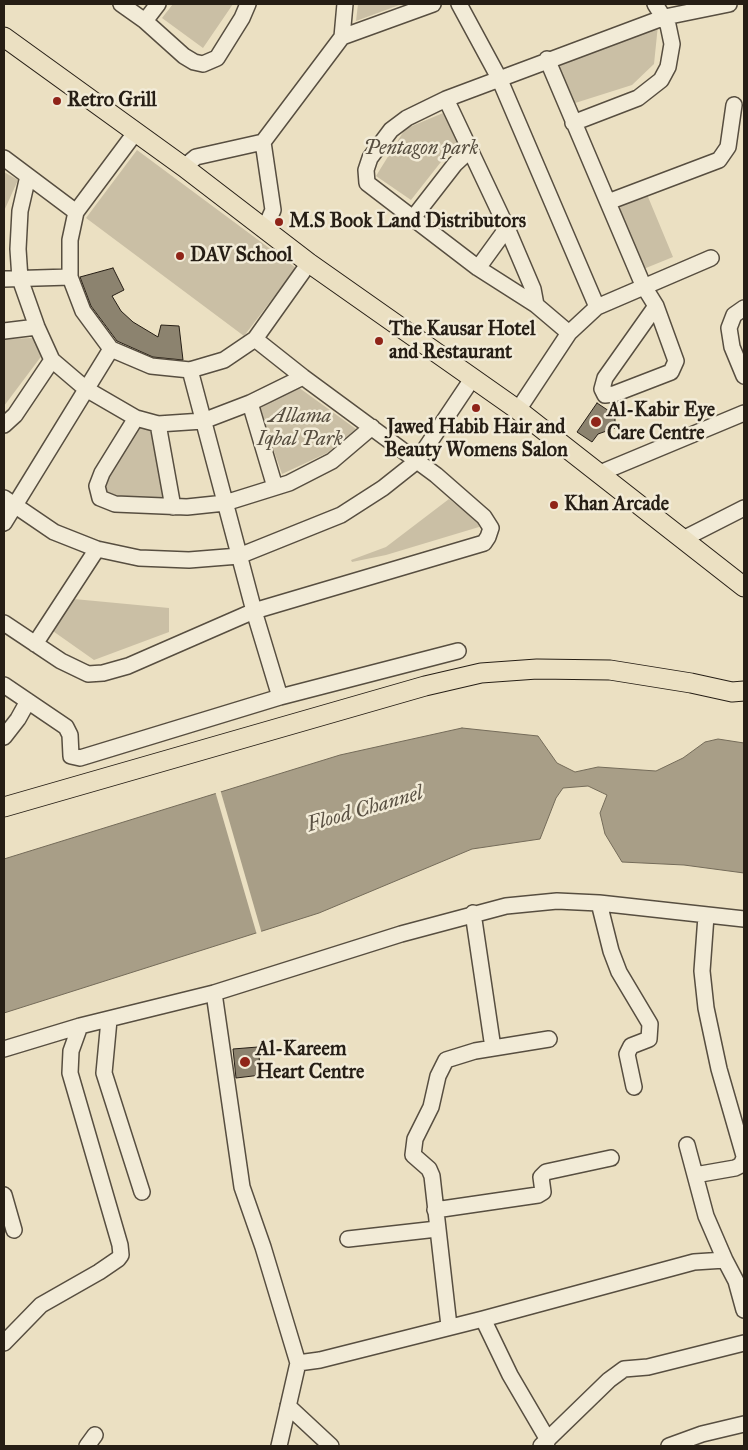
<!DOCTYPE html>
<html>
<head>
<meta charset="utf-8">
<style>
	body { margin:0 }
	#map { position:relative; width:748px; height:1450px; overflow:hidden; background:#ebe0c2; font-family:"IM FELL Great Primer",serif }
	canvas { display:block }
	.frame { position:absolute; inset:0; border:5px solid #261e15; pointer-events:none }
</style>
</head>
<body>
<div id="map">
<canvas width="748" height="1450"></canvas>
<div class="frame"></div>
</div>
<script>
const ctx = document.querySelector('canvas').getContext('2d');
ctx.lineJoin = 'round';
function paint(path, color) {
  ctx.fillStyle = color;
  ctx.fill(path, 'evenodd');
}
function toPath(rows) {
  const path = new Path2D();
  for (const r of rows) {
    path.moveTo(r[0], r[1]);
    for (let i = 2; i < r.length; i += 2) path.lineTo(r[i], r[i + 1]);
  }
  return path;
}
function strokePath(path, color, width, dash) {
  ctx.strokeStyle = color;
  ctx.lineWidth = width;
  ctx.lineCap = dash ? 'butt' : 'round';
  ctx.setLineDash(dash || []);
  ctx.stroke(path);
}
function drawText(font, color, halo, rows, align = 'center') {
  ctx.font = font + ' "IM FELL Great Primer",serif';
  ctx.lineWidth = 5;
  ctx.setLineDash([]);
  ctx.textBaseline = 'middle';
  ctx.strokeStyle = halo;
  ctx.fillStyle = color;
  for (const [text, x, y, turn = 0] of rows) {
    ctx.save();
    ctx.translate(x, y);
    ctx.rotate((+turn || 0) * Math.PI / 180);
    ctx.textAlign = isNaN(turn) ? turn : align;
    if (halo) ctx.strokeText(text, 0, 0);
    ctx.fillText(text, 0, 0);
    ctx.restore();
  }
}
paint(toPath([
	[173,4,233,4,203,48,162,18],
	[358,4,402,4,356,21],
	[658,25,654,64,632,85,572,104,554,63],
	[443,113,459,144,448,153,411,200,376,176,405,129],
	[137,150,296,268,244,336,86,218],
	[4,172,18,180,4,211],
	[646,192,673,257,641,270,612,204],
	[33,338,43,354,4,406,4,339],
	[298,387,356,429,327,453,282,474,259,409],
	[139,428,153,430,166,501,129,500,98,489],
	[449,499,478,522,479,527,386,555,352,562,351,560,386,547],
	[74,599,169,608,169,632,94,660,50,629]
]), '#cabfa5');
const water = toPath([
	[462,728,538,736,557,763,575,772,598,767,656,771,683,758,705,742,718,739,744,743,744,873,684,865,622,862,605,834,600,813,607,795,588,786,563,788,556,798,540,839,472,849,319,913,4,1013,4,859,340,755,462,728]
]);
paint(water, '#a89e87');
strokePath(water, '#746b59', 1);
paint(toPath([
	[220,789,262,934,257,935,215,791]
]), '#ebe0c2');
const building = toPath([
	[113,268,124,290,112,296,121,311,133,322,158,337,161,325,179,326,183,360,153,357,117,341,91,306,80,277,113,268],
	[597,403,615,415,615,428,598,434,592,442,577,432,597,403],
	[258,1047,261,1075,236,1078,233,1049,258,1047]
]);
paint(building, '#8c836f');
strokePath(building, '#261e15', 1);
const minor = toPath([
	[121,4,145,21,184,56,194,62,203,64,217,58,242,18,248,4],
	[459,4,499,78,597,307],
	[145,21,158,4],
	[342,37,345,4],
	[547,59,643,285,656,306,676,361,671,372,614,394,605,395,602,389,605,378,656,306],
	[446,99,507,228,533,289,536,305],
	[573,123,638,98,661,80,668,67,672,44,668,25,655,4],
	[135,133,76,212,70,240,70,277,83,311,111,349,151,366,190,370,224,360,255,339,309,263],
	[4,158,76,212],
	[184,167,196,157,263,142],
	[28,176,20,211,18,249,20,279,37,327,52,360,86,389,136,418,158,424,203,421,250,403,303,377],
	[608,202,719,160,728,147,734,105],
	[413,218,455,164,470,150],
	[264,230,273,210,263,142,342,37,433,4],
	[478,268,507,228],
	[4,279,70,277],
	[744,308,734,315,729,328,732,347,744,376],
	[4,331,37,327],
	[569,333,536,305,478,268,367,183,366,170,370,158,391,130,407,118,446,99,665,17,729,4],
	[190,370,254,611,280,697],
	[250,403,275,487],
	[518,410,569,333,597,307,711,258],
	[136,418,102,473,97,486,100,498,115,504,187,507,225,503,289,483,332,461,372,427],
	[158,424,173,507],
	[4,425,15,415,52,360],
	[600,473,744,413],
	[4,498,54,532,97,549,139,558,189,560,239,556,341,515,383,488,417,461,472,379],
	[4,523,111,349],
	[683,539,744,508],
	[4,623,61,661,88,674,103,673,128,666,254,611,484,543,488,537,491,528,484,517,436,475,303,377,255,339],
	[35,644,97,549],
	[4,685,66,727,70,735,71,756,80,758,280,697,458,651],
	[4,737,18,719,28,701],
	[599,903,611,951,619,972,650,1024,649,1039,631,1046,627,1054,634,1087],
	[473,913,493,1048],
	[706,916,702,971,706,1008,719,1069,744,1156],
	[214,993,242,1187,263,1247,298,1363,279,1446],
	[109,1020,104,1073,142,1192],
	[4,1049,80,1026,214,993,401,934,506,906,557,901,599,903,744,919],
	[687,1145,706,1216,725,1260],
	[695,1175,735,1168,741,1165,744,1158],
	[4,1195,14,1230],
	[435,1210,538,1195,543,1192,541,1177,546,1172,611,1158],
	[348,1239,437,1229],
	[483,1319,510,1375,548,1440],
	[449,1326,432,1176,429,1169,413,1155,415,1139,431,1107,438,1076,446,1060,475,1051,549,1039],
	[4,1343,41,1305,99,1272,118,1259,121,1255,120,1245,70,1073,71,1051,80,1026],
	[298,1363,320,1360,483,1319,694,1262,725,1260,736,1281,744,1310],
	[288,1406,331,1446],
	[87,1446,95,1435],
	[541,1446,609,1380,624,1369,648,1367,744,1343],
	[669,1446,702,1434,744,1424]
]);
const major = toPath([
	[4,37,184,167,309,263,518,410,744,587],
	[4,807,425,686,481,673,537,669,610,670,691,683,732,692,744,691]
]);
strokePath(minor, '#574e40', 18);
strokePath(major, '#261e15', 21);
strokePath(minor, '#f2ebd7', 15);
strokePath(major, '#ebe0c2', 19);
for (const [x, y, r, color] of [
	[57,101,5,"#8f2418"],
	[279,222,5,"#8f2418"],
	[180,256,5,"#8f2418"],
	[379,341,5,"#8f2418"],
	[476,408,5,"#8f2418"],
	[596,422,6,"#8f2418"],
	[554,505,5,"#8f2418"],
	[245,1062,6,"#8f2418"]
]) {
  const dot = new Path2D();
  dot.arc(x, y, r, 0, 2 * Math.PI);
  ctx.fillStyle = color;
  ctx.fill(dot);
  strokePath(dot, '#f2ebd7', 2);
}
drawText('bold 20px', '#261e15', '#f2ebd7', [
	["Retro Grill",67,101],
	["M.S Book Land Distributors",289,222],
	["DAV School",190,256],
	["The Kausar Hotel",389,330],
	["and Restaurant",389,353],
	["Al-Kabir Eye",607,411],
	["Care Centre",607,434],
	["Jawed Habib Hair and",476,428,"center"],
	["Beauty Womens Salon",476,451,"center"],
	["Khan Arcade",564,505],
	["Al-Kareem",256,1050],
	["Heart Centre",256,1073]
], 'left');
drawText('italic 20px', '#574e40', '#f2ebd7', [
	["Pentagon park",421,149],
	["Allama",300,417],
	["Iqbal Park",300,440]
]);
drawText('italic 21px', '#5a5143', '#f2ebd7', [
	["Flood Channel",365,810,-16]
]);
</script>
</body>
</html>
